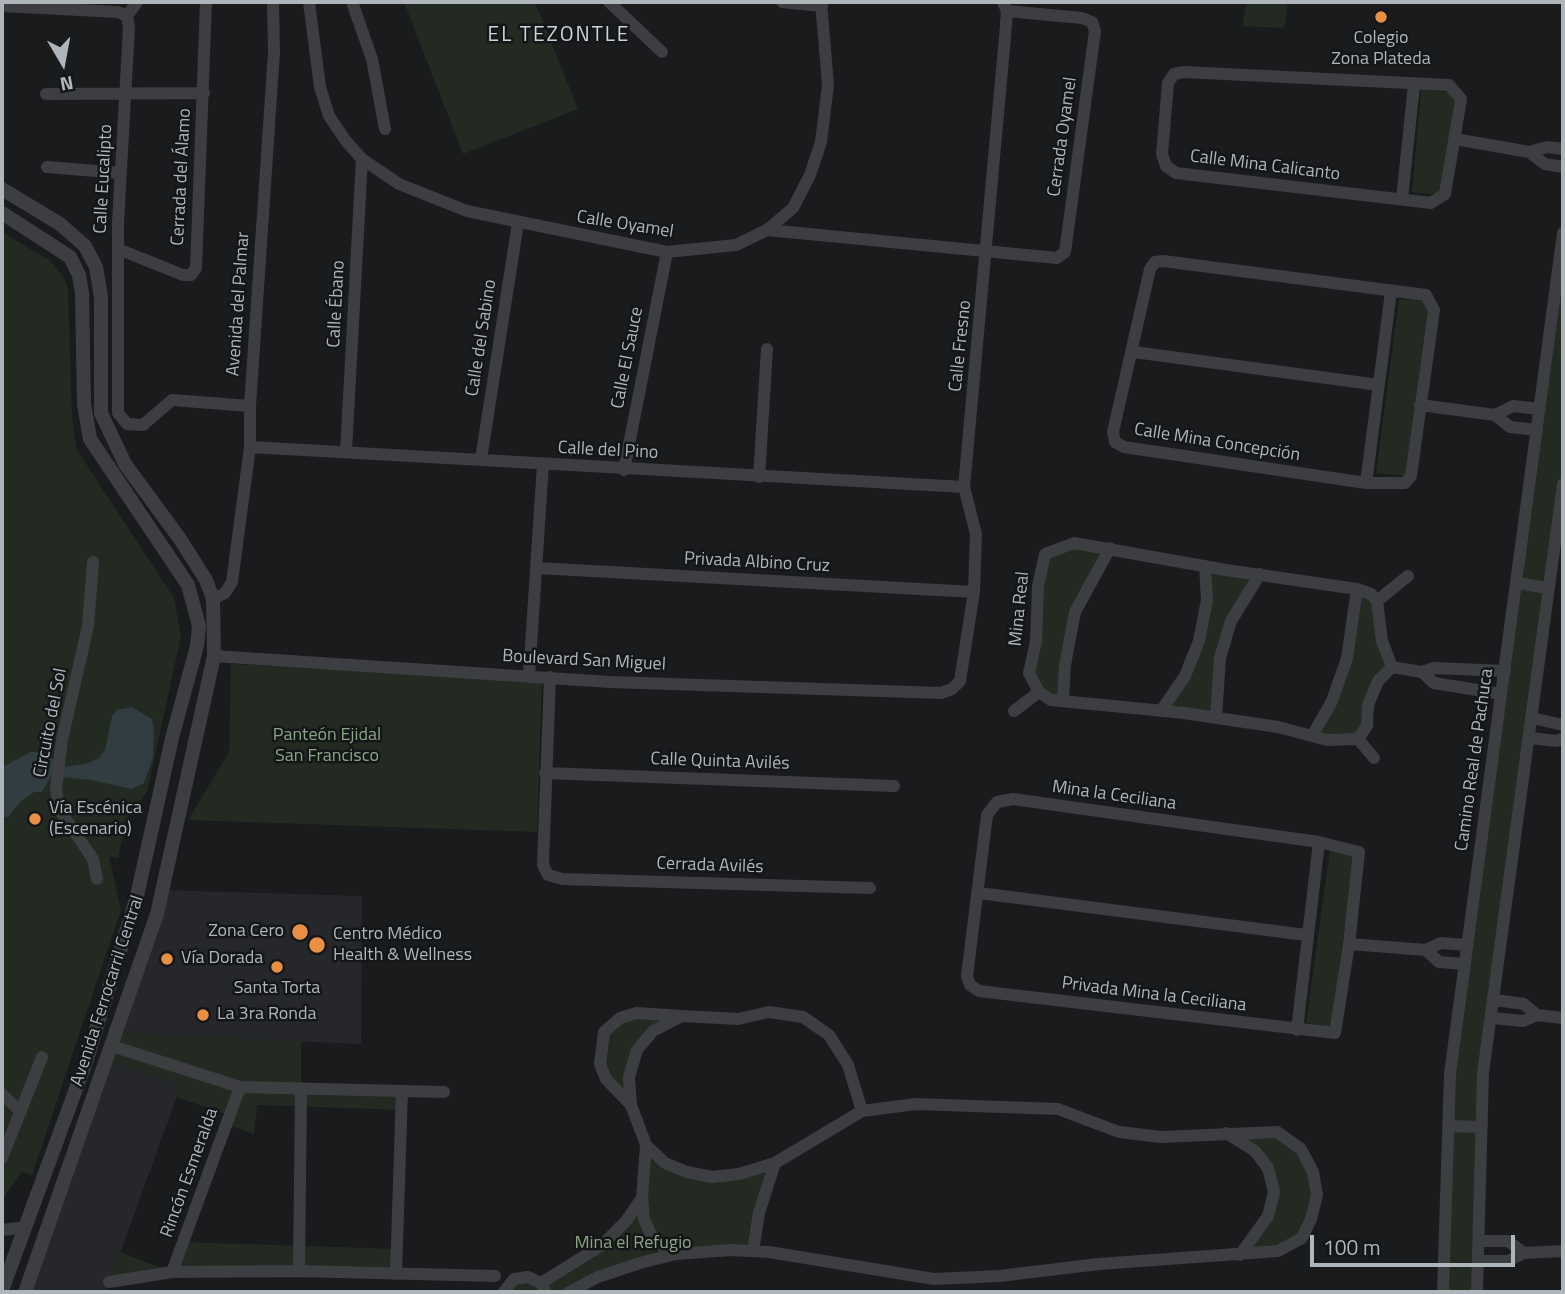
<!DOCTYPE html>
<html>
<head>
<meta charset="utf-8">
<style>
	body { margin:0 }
	#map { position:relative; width:1565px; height:1294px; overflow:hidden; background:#1a1b1d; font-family:"Titillium Web",sans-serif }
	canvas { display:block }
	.frame { position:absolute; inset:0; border:4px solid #aeb5bb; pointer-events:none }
	.north { position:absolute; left:28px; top:28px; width:70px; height:70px; -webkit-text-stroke:5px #151618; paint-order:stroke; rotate:170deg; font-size:19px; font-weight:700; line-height:28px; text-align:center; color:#aeb5bb }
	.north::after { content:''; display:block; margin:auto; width:24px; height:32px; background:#aeb5bb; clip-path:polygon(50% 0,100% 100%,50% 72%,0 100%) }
	.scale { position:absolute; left:1310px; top:1235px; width:205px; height:32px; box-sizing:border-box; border:4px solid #aeb5bb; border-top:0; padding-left:9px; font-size:21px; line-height:24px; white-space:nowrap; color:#aeb5bb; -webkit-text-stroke:5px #151618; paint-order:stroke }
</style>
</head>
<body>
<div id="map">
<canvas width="1565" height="1294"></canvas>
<div class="frame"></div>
<div class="north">N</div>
<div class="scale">100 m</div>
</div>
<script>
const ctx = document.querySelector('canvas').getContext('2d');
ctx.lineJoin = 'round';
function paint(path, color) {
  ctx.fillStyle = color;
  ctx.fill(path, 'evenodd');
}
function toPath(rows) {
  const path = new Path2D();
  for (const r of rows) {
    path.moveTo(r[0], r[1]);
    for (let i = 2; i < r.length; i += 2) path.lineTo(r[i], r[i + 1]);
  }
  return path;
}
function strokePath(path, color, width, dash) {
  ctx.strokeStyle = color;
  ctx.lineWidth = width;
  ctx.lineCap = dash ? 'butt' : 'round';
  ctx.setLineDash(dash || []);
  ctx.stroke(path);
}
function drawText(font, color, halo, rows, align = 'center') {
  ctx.font = font + ' "Titillium Web",sans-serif';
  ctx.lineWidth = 5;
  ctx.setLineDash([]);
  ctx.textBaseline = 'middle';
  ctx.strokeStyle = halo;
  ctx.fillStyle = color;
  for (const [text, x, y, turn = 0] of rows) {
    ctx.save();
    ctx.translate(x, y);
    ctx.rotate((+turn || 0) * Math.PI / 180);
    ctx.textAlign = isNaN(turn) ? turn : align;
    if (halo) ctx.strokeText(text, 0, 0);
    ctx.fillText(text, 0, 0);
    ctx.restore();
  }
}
paint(toPath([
	[162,890,362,896,361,1044,153,1035,117,1031],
	[107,1059,181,1085,106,1292,25,1292]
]), '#26272a');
paint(toPath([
	[404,2,535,2,578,109,463,154],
	[1247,2,1288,2,1284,28,1242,26],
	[1421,89,1455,93,1442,195,1412,192],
	[2,232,49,260,64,277,68,288,72,419,77,450,174,598,181,636,147,792,127,817,118,858,109,857,121,910,32,1175,22,1172,2,1200],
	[1563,233,1563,484,1483,1073,1477,1292,1443,1292,1450,1074],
	[1399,299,1429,301,1405,476,1376,473],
	[1074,543,1110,548,1075,612,1063,700,1051,700,1029,673,1045,554],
	[1205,566,1260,574,1231,621,1216,718,1161,711,1199,641],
	[1358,591,1374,600,1389,664,1358,739,1312,736,1332,701],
	[231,664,542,678,537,832,188,820,229,752],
	[1330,850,1355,854,1331,1027,1306,1023],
	[682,1016,637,1050,631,1105,606,1079,604,1032,620,1018],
	[117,1031,153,1035,301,1041,301,1088,402,1091,401,1110,257,1105,254,1134,226,1124,229,1115,176,1097,180,1085,107,1059],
	[1277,1132,1301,1149,1317,1195,1302,1238,1278,1251,1240,1255,1268,1216,1268,1168,1226,1133],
	[646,1145,665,1163,712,1177,775,1163,753,1251,676,1254,569,1292,504,1292,508,1284,535,1279,602,1245,643,1198],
	[183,1242,397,1249,396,1274,172,1272,109,1282,120,1252,172,1272]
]), '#232a22');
paint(toPath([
	[132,707,152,719,154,731,153,757,144,783,132,789,91,780,51,776,42,792,34,792,20,802,9,816,2,818,2,767,31,752,42,752,64,767,86,764,99,758,105,750,112,716,117,710]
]), '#313d40');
strokePath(toPath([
	[309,2,320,87,329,116,346,141,362,159,399,184,467,211,667,252,736,245,767,230,1057,258,1065,252,1095,31,1092,22,1082,18,1007,11],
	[352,2,372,59,385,129],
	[609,2,662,52],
	[782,2,822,6],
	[2,6,118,12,127,16],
	[127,16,129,27,118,223,118,413,127,424,143,425,172,400,250,406],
	[127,16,137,2],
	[1184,72,1449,85,1461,99,1445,194,1431,203,1176,173,1166,166,1162,154,1168,83,1174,74,1184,72],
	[46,94,204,93],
	[1455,139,1529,152],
	[1563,149,1547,147,1529,152,1545,164,1563,167],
	[47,167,120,173],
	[1402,199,1414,85],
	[767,230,793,208,810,175,821,142,828,85,821,2],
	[118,249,183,275,191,275,196,268,206,2],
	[1163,261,1426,295,1434,310,1411,476,1405,483,1366,483,1124,447,1115,442,1113,432,1150,269,1155,262,1163,261],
	[1134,352,1379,385],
	[1420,405,1495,415],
	[1537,430,1510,427,1495,415,1513,406,1540,409],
	[250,447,964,487],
	[346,451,362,159],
	[481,459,518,223],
	[624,470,667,252],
	[759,477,767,349],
	[1366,483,1391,292],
	[93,562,88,626,62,740,56,789,59,809,93,859,97,879],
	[537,568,974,592],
	[1517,583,1548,588],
	[213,599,225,593,232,582,250,447,250,406,274,52,273,2],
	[1377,601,1408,576],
	[214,656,610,682,941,693,952,689,960,681,974,592,976,534,964,487,1005,37,1007,11,1003,2],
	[1392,667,1422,672],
	[529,676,543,464],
	[550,677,543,865,548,875,562,879,870,888],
	[1501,694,1434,683,1422,672,1434,668,1505,671],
	[1063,700,1065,665,1075,612,1110,548],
	[1014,711,1039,692],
	[1161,711,1185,676,1199,641,1207,600,1205,566],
	[1216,718,1220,658,1231,621,1260,574],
	[1532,718,1563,725],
	[1312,736,1332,701,1347,658,1357,589],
	[1530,738,1557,741,1563,738],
	[1358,739,1367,726,1368,705,1378,681,1392,667,1382,641,1377,601,1371,594,1357,589,1226,570,1074,543,1045,554,1038,586,1036,641,1029,673,1039,692,1051,700,1184,713,1278,727,1327,740,1358,739,1374,758],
	[545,773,894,786],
	[1013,799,1319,842,1359,852,1349,944,1335,1033,979,991,970,985,967,976,987,815,997,802,1013,799],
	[979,893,1306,935],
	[1349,944,1426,950],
	[1464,964,1439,962,1426,950,1441,943,1467,945],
	[1537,1015,1563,1018],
	[1492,1018,1523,1021,1537,1015,1524,1004,1495,1000],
	[1297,1030,1319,842],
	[112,1046,240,1087,444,1092],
	[2,1094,21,1112],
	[631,1105,606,1079,600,1064,604,1032,620,1018,636,1013,681,1016],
	[1448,1126,1482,1127],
	[1226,1133,1255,1151,1268,1168,1274,1192,1268,1216,1240,1255],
	[2,1158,42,1057],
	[642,1198,644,1219,650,1233,662,1246,676,1254],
	[2,1230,26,1227],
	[753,1251,759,1213,775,1163],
	[1524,1253,1563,1251],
	[1479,1261,1508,1261,1524,1253,1508,1241,1479,1241],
	[299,1271,301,1088],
	[172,1272,240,1087],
	[396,1274,402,1091],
	[109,1282,172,1272,299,1271,495,1276],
	[541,1283,602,1245,626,1221,642,1198,646,1145,631,1105,629,1077,637,1050,653,1031,682,1016,738,1019,769,1012,803,1017,829,1035,848,1065,862,1111],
	[504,1292,514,1279,528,1277,541,1283,546,1292],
	[569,1292,598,1277,640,1263,676,1254,731,1250,769,1252,934,1279,999,1276,1099,1264,1278,1251,1302,1238,1311,1219,1317,1195,1313,1172,1301,1149,1277,1132,1161,1137,1119,1132,1058,1109,916,1104,862,1111,775,1163,739,1174,712,1177,687,1172,665,1163,646,1145],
	[1443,1292,1450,1074,1563,233],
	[1477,1292,1483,1073,1563,484]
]), '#3c3e41', 12);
strokePath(toPath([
	[2,189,60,224,85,246,96,267,101,297,101,413,125,464,180,539,206,580,213,599,214,656,157,914,25,1292],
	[2,213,70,257,79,275,82,293,84,404,90,439,188,585,199,626,197,646,172,738,137,896,87,1059,2,1290]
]), '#3c3e41', 14);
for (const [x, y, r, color] of [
	[1381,17,7,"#ea9045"],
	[35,819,7,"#ea9045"],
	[300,932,9,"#ea9045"],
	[317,945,9,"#ea9045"],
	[167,959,7,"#ea9045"],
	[277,967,7,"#ea9045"],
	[203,1015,7,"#ea9045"]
]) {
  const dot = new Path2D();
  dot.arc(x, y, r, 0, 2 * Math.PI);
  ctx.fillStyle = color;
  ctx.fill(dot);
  strokePath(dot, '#151618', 2.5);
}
drawText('18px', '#aeb5bb', '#151618', [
	["Colegio",1381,39,"center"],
	["Zona Plateda",1381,60,"center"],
	["Vía Escénica",49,809],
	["(Escenario)",49,830],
	["Zona Cero",284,932,"right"],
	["Centro Médico",333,935],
	["Health & Wellness",333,956],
	["Vía Dorada",181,959],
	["Santa Torta",277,989,"center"],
	["La 3ra Ronda",217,1015]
], 'left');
drawText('18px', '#aeb5bb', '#151618', [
	["Cerrada Oyamel",1063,137,-82],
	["Calle Mina Calicanto",1265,166,7],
	["Cerrada del Álamo",182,177,-87],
	["Calle Eucalipto",104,179,-87],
	["Calle Oyamel",625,225,9],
	["Avenida del Palmar",239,304,-86],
	["Calle Ébano",337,304,-87],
	["Calle del Sabino",482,338,-81],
	["Calle Fresno",961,346,-84],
	["Calle El Sauce",628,358,-79],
	["Calle Mina Concepción",1217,443,9],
	["Calle del Pino",608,451,3],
	["Privada Albino Cruz",757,563,3],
	["Mina Real",1020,609,-84],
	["Boulevard San Miguel",584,661,3],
	["Circuito del Sol",51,723,-79],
	["Camino Real de Pachuca",1475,760,-82],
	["Calle Quinta Avilés",720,762,2],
	["Mina la Ceciliana",1114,796,8],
	["Cerrada Avilés",710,866,2],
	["Avenida Ferrocarril Central",108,991,-72],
	["Privada Mina la Ceciliana",1154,995,7],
	["Rincón Esmeralda",190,1173,-70]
]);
drawText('18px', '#8aa586', '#151618', [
	["Panteón Ejidal",327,736],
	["San Francisco",327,757],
	["Mina el Refugio",633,1244]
]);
ctx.letterSpacing = '2px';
drawText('21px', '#ced3d7', '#151618', [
	["EL TEZONTLE",559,36]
]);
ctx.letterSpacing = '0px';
</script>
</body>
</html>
